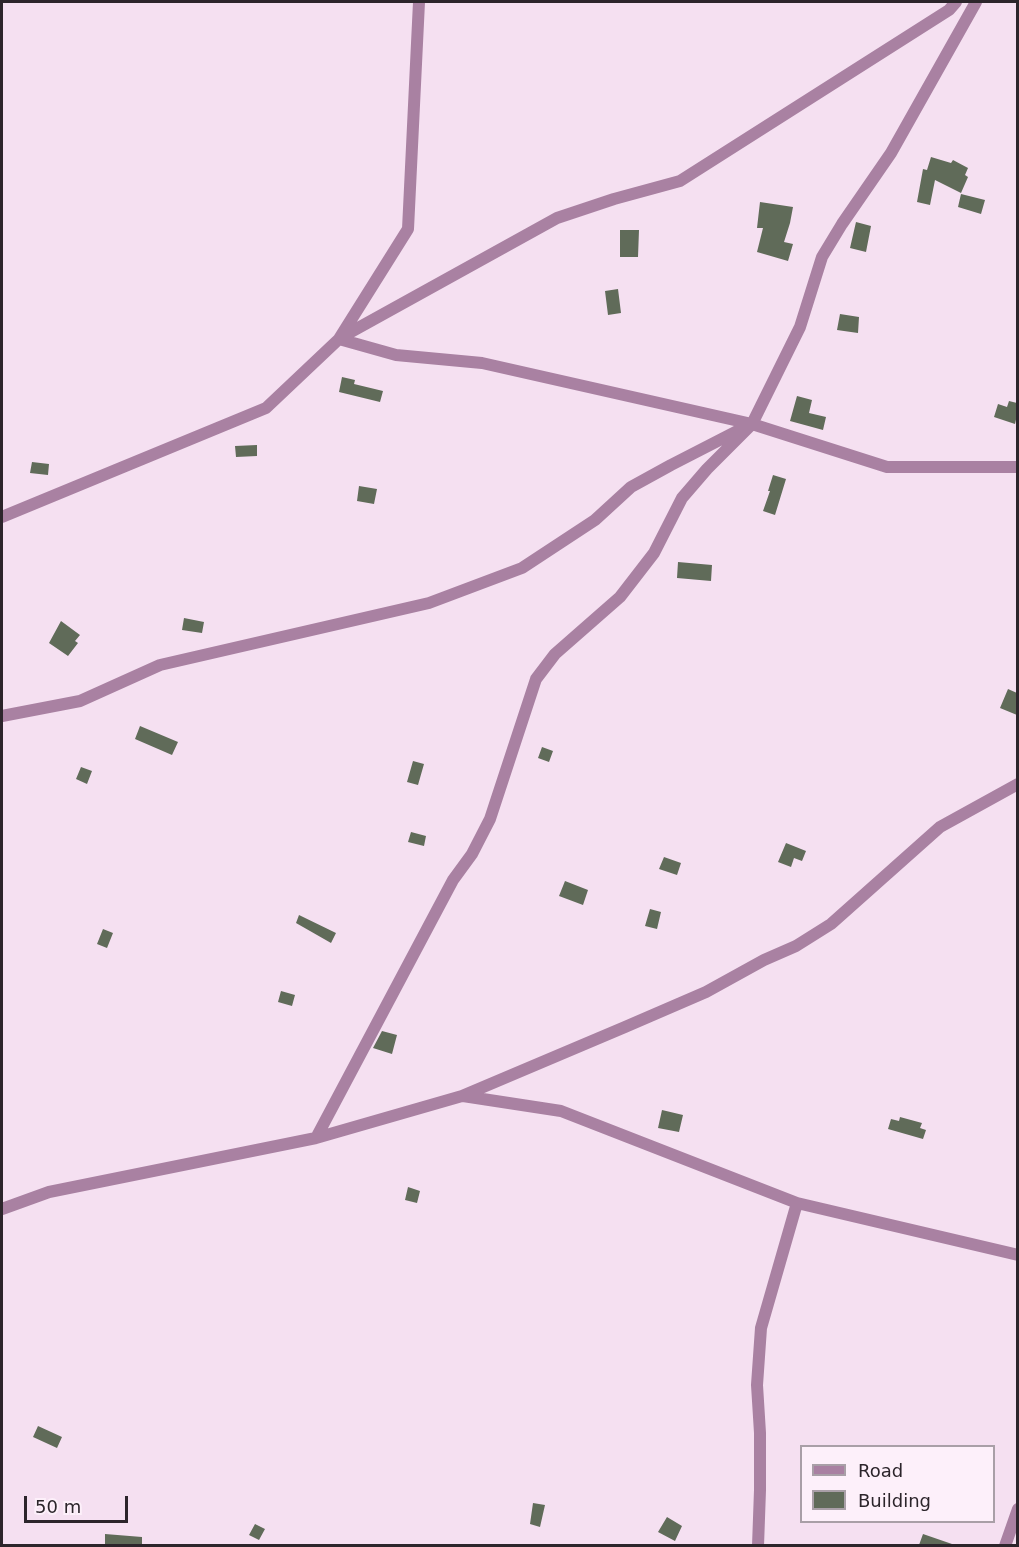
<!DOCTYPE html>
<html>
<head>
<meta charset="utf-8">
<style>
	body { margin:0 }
	#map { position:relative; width:1019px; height:1547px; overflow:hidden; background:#f5e0f1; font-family:"DejaVu Sans",sans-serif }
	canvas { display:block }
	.frame { position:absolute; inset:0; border:3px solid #2c252b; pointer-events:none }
	.legend { position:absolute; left:800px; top:1445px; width:195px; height:78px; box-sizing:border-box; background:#fdf0fa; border:2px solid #a99fa7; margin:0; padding:8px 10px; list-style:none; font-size:18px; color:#2c252b }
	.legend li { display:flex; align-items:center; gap:12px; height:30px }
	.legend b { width:30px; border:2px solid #a99fa7 }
	.scale { position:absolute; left:24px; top:1496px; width:104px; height:27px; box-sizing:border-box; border:3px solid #2c252b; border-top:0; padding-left:8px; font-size:18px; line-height:21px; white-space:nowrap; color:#2c252b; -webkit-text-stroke:4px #fdf0fa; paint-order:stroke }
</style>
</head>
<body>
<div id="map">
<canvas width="1019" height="1547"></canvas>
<div class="frame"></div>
<ul class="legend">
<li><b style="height:8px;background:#a981a2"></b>Road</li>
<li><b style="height:16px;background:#606b59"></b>Building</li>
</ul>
<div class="scale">50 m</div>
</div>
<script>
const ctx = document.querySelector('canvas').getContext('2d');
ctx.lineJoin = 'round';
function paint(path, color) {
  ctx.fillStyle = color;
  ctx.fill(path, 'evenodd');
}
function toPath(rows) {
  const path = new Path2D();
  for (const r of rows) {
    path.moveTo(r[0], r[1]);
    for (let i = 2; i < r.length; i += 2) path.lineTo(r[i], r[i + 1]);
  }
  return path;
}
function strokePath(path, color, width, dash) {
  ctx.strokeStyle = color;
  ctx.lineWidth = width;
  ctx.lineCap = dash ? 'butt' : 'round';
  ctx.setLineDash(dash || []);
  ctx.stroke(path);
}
paint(toPath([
	[931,157,951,163,953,160,968,168,965,175,968,177,961,193,935,180,930,205,917,202,923,169,927,170],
	[961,194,985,200,981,214,958,207],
	[760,202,793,207,790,223,784,242,793,244,788,261,757,252,763,228,757,228],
	[856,222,871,226,866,252,850,248],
	[620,230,639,230,638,257,620,257],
	[618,289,621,313,608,315,605,291],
	[840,314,859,317,858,333,837,330],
	[342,377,355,380,354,384,383,391,380,402,339,392],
	[797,396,812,400,809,413,826,417,823,430,790,421],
	[1009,401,1017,403,1017,415,1015,424,994,417,998,404,1007,407],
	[257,445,257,456,236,457,235,446],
	[32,462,49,464,48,475,30,473],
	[773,475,786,479,775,515,763,511,770,491,768,491],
	[359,486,377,489,374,504,357,501],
	[678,562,712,565,711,581,677,578],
	[184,618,204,622,202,633,182,630],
	[61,621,80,635,75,641,78,643,68,656,49,643],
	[1008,689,1017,693,1017,715,1000,708],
	[140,726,178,742,172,755,135,739],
	[542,747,553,751,549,762,538,758],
	[413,761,424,764,418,785,407,782],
	[81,767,92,771,87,784,76,779],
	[411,832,426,836,424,846,408,842],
	[786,843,806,851,802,861,794,858,791,867,778,862],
	[664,857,681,863,677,875,659,869],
	[565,881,588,890,583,905,559,896],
	[650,909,661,912,657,929,645,926],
	[299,915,336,933,331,943,296,923],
	[103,929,113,933,107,948,97,944],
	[281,991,295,995,292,1006,278,1002],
	[382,1031,397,1035,392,1054,373,1048],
	[662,1110,683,1115,679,1132,658,1128],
	[900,1117,922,1123,920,1128,926,1130,923,1139,888,1129,891,1119,899,1121],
	[408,1187,420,1191,417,1203,405,1200],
	[38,1426,62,1437,57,1448,33,1437],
	[533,1503,545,1505,540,1527,530,1524],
	[667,1517,682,1526,675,1541,658,1532],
	[255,1524,265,1529,259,1540,249,1535],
	[105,1534,142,1537,142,1545,105,1545],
	[923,1534,952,1544,952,1545,919,1545]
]), '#606b59');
strokePath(toPath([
	[340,338,557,218,614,199,680,181,949,10,956,2],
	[339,339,396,355,482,363,752,424,887,467,1018,467],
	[2,517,266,408,339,339,408,229,419,2],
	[2,716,80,701,160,665,429,603,522,568,595,520,631,487,671,465,743,428],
	[463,1096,561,1111,797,1203,1018,1255],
	[316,1138,453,880,472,854,490,819,536,679,555,654,620,597,654,553,682,498,707,469,752,424,800,327,822,257,842,224,891,153,976,2],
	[2,1209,49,1192,316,1138,462,1096,625,1027,706,992,764,960,796,946,831,924,940,827,1018,784],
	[758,1546,760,1490,760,1433,757,1385,761,1328,797,1203],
	[1005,1546,1018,1509]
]), '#a981a2', 12);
</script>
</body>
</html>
